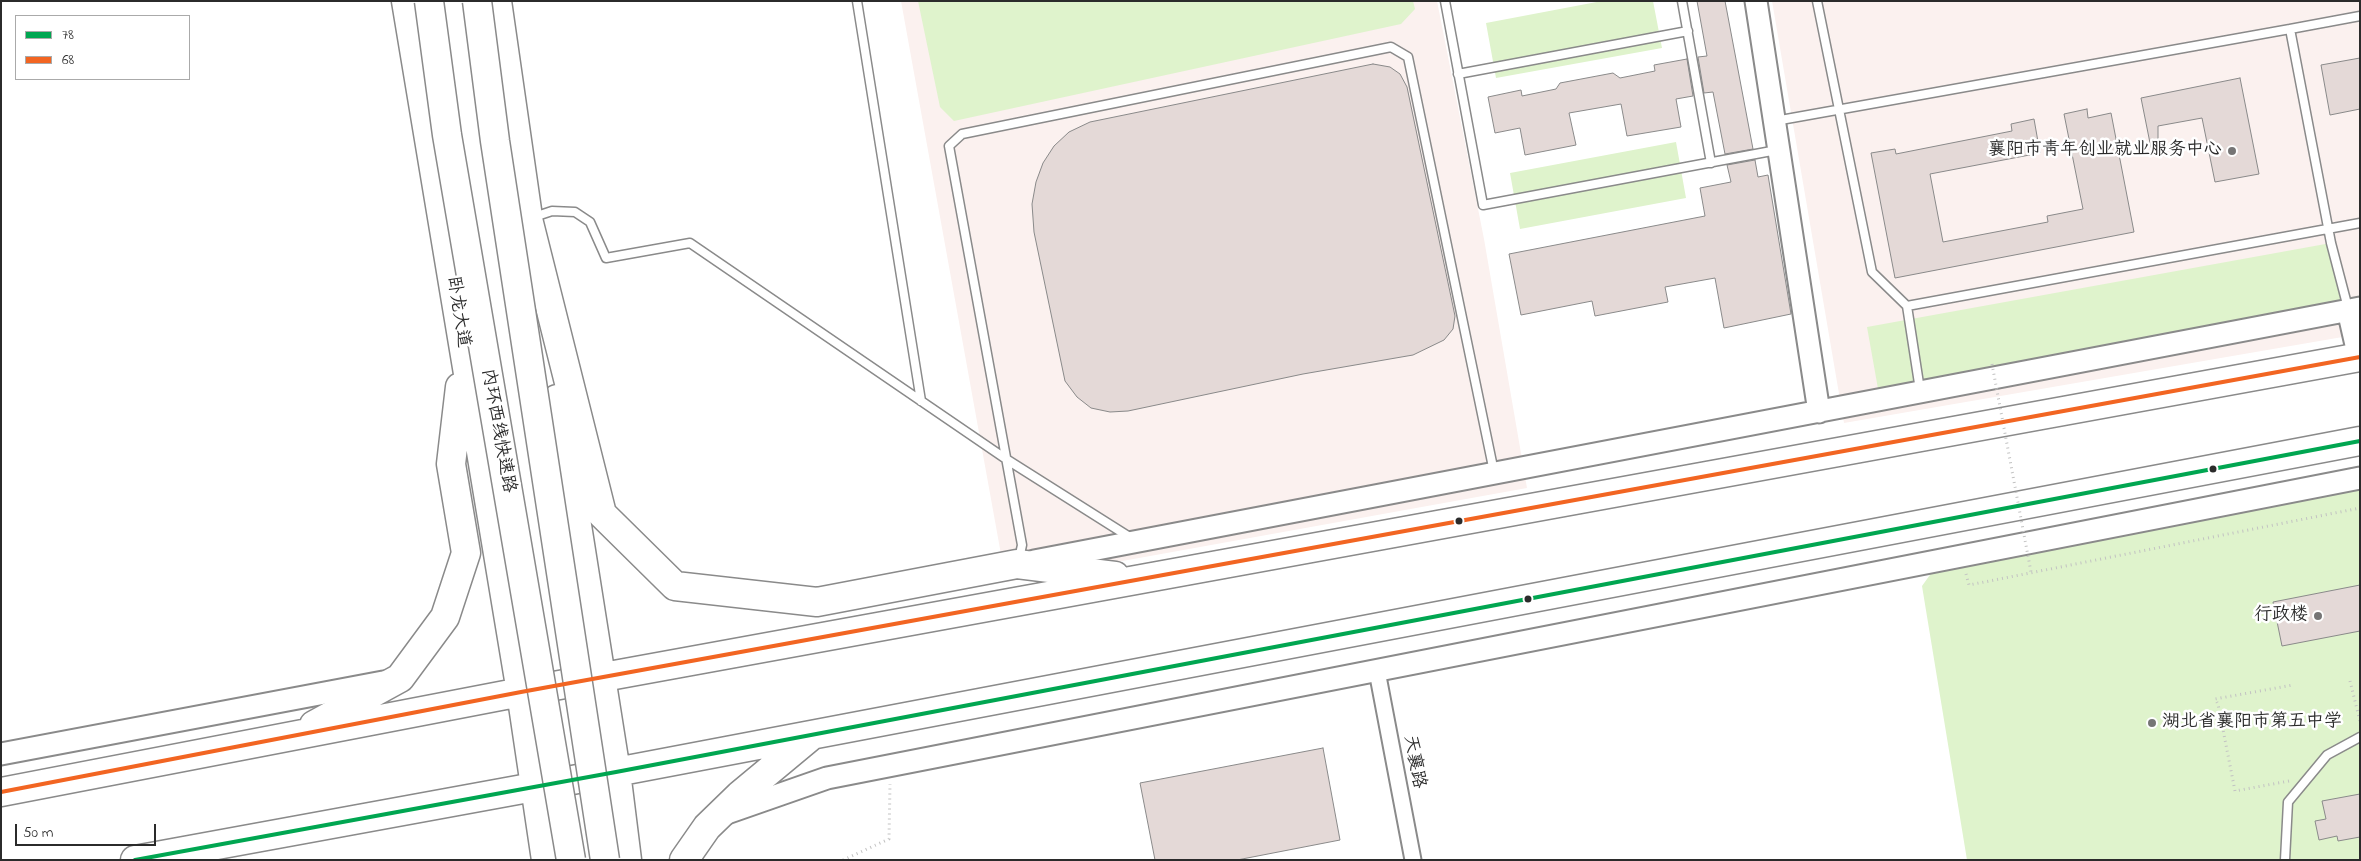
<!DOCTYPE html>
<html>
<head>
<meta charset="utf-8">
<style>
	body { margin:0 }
	#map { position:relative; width:2361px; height:861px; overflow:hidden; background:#fff; font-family:"Indie Flower",sans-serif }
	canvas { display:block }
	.frame { position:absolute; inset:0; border:2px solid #2b2b2b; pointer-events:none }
	.legend { position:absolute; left:15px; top:15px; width:175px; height:65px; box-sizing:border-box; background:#fff; border:1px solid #aaa; margin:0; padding:6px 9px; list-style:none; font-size:15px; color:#2b2b2b }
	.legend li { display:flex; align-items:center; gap:10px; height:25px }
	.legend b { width:25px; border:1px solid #aaa }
	.scale { position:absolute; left:15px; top:824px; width:141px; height:22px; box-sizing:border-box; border:2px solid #2b2b2b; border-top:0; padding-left:6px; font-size:15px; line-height:18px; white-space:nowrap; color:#2b2b2b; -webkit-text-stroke:4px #fff; paint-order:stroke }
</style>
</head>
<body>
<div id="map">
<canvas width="2361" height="861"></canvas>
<div class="frame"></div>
<ul class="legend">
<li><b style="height:6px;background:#00a651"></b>78</li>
<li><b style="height:6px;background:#f26522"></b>68</li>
</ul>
<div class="scale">50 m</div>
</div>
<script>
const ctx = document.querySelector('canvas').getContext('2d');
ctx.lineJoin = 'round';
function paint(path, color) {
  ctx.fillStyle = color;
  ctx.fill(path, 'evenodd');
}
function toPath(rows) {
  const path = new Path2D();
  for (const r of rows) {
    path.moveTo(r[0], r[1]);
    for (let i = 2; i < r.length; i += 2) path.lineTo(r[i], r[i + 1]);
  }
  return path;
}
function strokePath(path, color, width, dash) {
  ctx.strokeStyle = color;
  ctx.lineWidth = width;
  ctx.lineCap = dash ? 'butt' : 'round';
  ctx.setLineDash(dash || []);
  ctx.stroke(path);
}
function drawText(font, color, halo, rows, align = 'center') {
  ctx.font = font + ' "Indie Flower","LXGW WenKai TC",sans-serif';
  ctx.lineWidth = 5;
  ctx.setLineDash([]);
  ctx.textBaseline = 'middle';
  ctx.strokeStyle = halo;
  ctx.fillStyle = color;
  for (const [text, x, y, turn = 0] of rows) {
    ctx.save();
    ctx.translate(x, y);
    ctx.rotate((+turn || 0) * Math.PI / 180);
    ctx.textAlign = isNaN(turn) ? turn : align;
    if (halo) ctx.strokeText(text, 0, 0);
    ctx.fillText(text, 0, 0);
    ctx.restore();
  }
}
paint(toPath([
	[901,1,1437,1,1484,239,1527,488,1006,582],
	[1772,1,2360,1,2360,334,1844,423]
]), '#fbf1ef');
paint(toPath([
	[918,1,1413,1,1415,9,1401,24,954,121,940,107],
	[1602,1,1653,1,1662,48,1496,78,1486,23],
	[1676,142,1686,198,1520,229,1510,173],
	[2331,243,2348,310,1880,400,1867,327],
	[2360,488,2360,860,1967,860,1922,586,1932,572]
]), '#dff3cc');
const building = toPath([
	[1697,1,1725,1,1753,149,1725,154,1713,92,1704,93,1698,57,1707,56,1697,1],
	[2360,58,2360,109,2330,115,2321,65,2360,58],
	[1687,59,1693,96,1676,99,1681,127,1627,136,1621,104,1569,113,1576,145,1525,155,1520,128,1495,133,1488,97,1521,90,1522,96,1556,89,1560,83,1613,73,1620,78,1655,71,1654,65,1687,59],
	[1373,64,1390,67,1400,74,1407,87,1455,316,1453,329,1444,340,1413,355,1303,374,1128,411,1110,412,1091,408,1077,397,1065,381,1034,232,1032,204,1036,182,1043,163,1054,146,1069,132,1090,122,1373,64],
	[2240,78,2259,174,2215,182,2202,118,2158,126,2158,147,2151,148,2141,98,2240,78],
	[2087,109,2088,118,2111,113,2134,232,1895,278,1871,153,1895,149,1896,154,2012,131,2011,124,2034,119,2040,153,1930,174,1943,242,2048,222,2047,216,2083,209,2064,114,2087,109],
	[1755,160,1758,177,1768,175,1791,314,1724,328,1715,278,1665,287,1668,302,1595,316,1592,301,1521,315,1509,254,1705,216,1700,188,1731,182,1727,165,1755,160],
	[2360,585,2360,631,2282,646,2273,602,2360,585],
	[1323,748,1340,840,1237,860,1155,860,1140,783,1323,748],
	[2360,794,2360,837,2338,841,2337,836,2319,840,2315,821,2326,819,2322,801,2360,794]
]);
paint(building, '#e4d9d7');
strokePath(building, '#8a8a8a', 1);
const lane = toPath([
	[857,1,921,401],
	[1445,1,1483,205,1777,150],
	[1682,1,1711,163],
	[1817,1,1872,272,1907,306,2360,223],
	[2290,29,2360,16],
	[1458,74,1688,31],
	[1775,121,2290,29,2331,243,2348,308],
	[534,217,552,211,575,212,590,222,606,258,690,243,1006,459,1131,538],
	[1907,306,1920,390],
	[1019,559,1022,545,949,146,962,134,1391,47,1408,57,1494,472],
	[2285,860,2288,802,2327,755,2360,737]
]);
const street = toPath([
	[1377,671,1413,860]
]);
const secondary = toPath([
	[1756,1,1819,412],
	[2348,310,2359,358],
	[1034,561,2360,308],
	[1,754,383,682],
	[721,815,827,778,2360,478]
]);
const highway = toPath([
	[406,1,521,692,546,860],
	[497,1,531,238],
	[528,219,602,514,675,586,817,602,1017,564,1115,576],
	[557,399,616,772,627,860],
	[314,725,400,678,445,617,466,553,451,464,460,387],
	[1,792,521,692,2360,357],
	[135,860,616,772,2360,441],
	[684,860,707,827,740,795,811,736]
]);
strokePath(lane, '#8a8a8a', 11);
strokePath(street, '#8a8a8a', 19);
strokePath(secondary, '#8a8a8a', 25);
strokePath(highway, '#8a8a8a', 31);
strokePath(toPath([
	[1966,574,1969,585,2360,508],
	[2350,681,2360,721],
	[2289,781,2235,791,2218,704,2215,699,2293,685],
	[843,860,889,839,890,784]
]), '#c2c2c2', 3, [1, 4]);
strokePath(lane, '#fff', 8);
strokePath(street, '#fff', 15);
strokePath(secondary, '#fff', 21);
strokePath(highway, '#fff', 28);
const highwayBridge = toPath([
	[429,1,447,135,571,860],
	[477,1,495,141,605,860]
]);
strokePath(highwayBridge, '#8a8a8a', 31, []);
strokePath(toPath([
	[1992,364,2031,572]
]), '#c2c2c2', 3, [1, 4]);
strokePath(highwayBridge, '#fff', 28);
strokePath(toPath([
	[135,860,616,772,2360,441]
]), '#00a651', 4);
strokePath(toPath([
	[1,792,521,692,2360,357]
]), '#f26522', 4);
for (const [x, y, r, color] of [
	[2232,151,5,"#757575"],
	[2213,469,4.5,"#2b2b2b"],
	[1459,521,4.5,"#2b2b2b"],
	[1528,599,4.5,"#2b2b2b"],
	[2318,616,5,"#757575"],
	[2152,723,5,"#757575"]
]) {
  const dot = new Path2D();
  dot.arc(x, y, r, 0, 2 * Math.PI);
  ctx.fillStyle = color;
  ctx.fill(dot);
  strokePath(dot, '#fff', 2);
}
drawText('18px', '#2b2b2b', '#fff', [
	["襄阳市青年创业就业服务中心",2222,151],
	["行政楼",2308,616],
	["湖北省襄阳市第五中学",2162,723,"left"]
], 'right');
drawText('18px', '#2b2b2b', '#fff', [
	["卧龙大道",457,312,81],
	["内环西线快速路",497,431,80],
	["天襄路",1413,762,79]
]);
</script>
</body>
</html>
